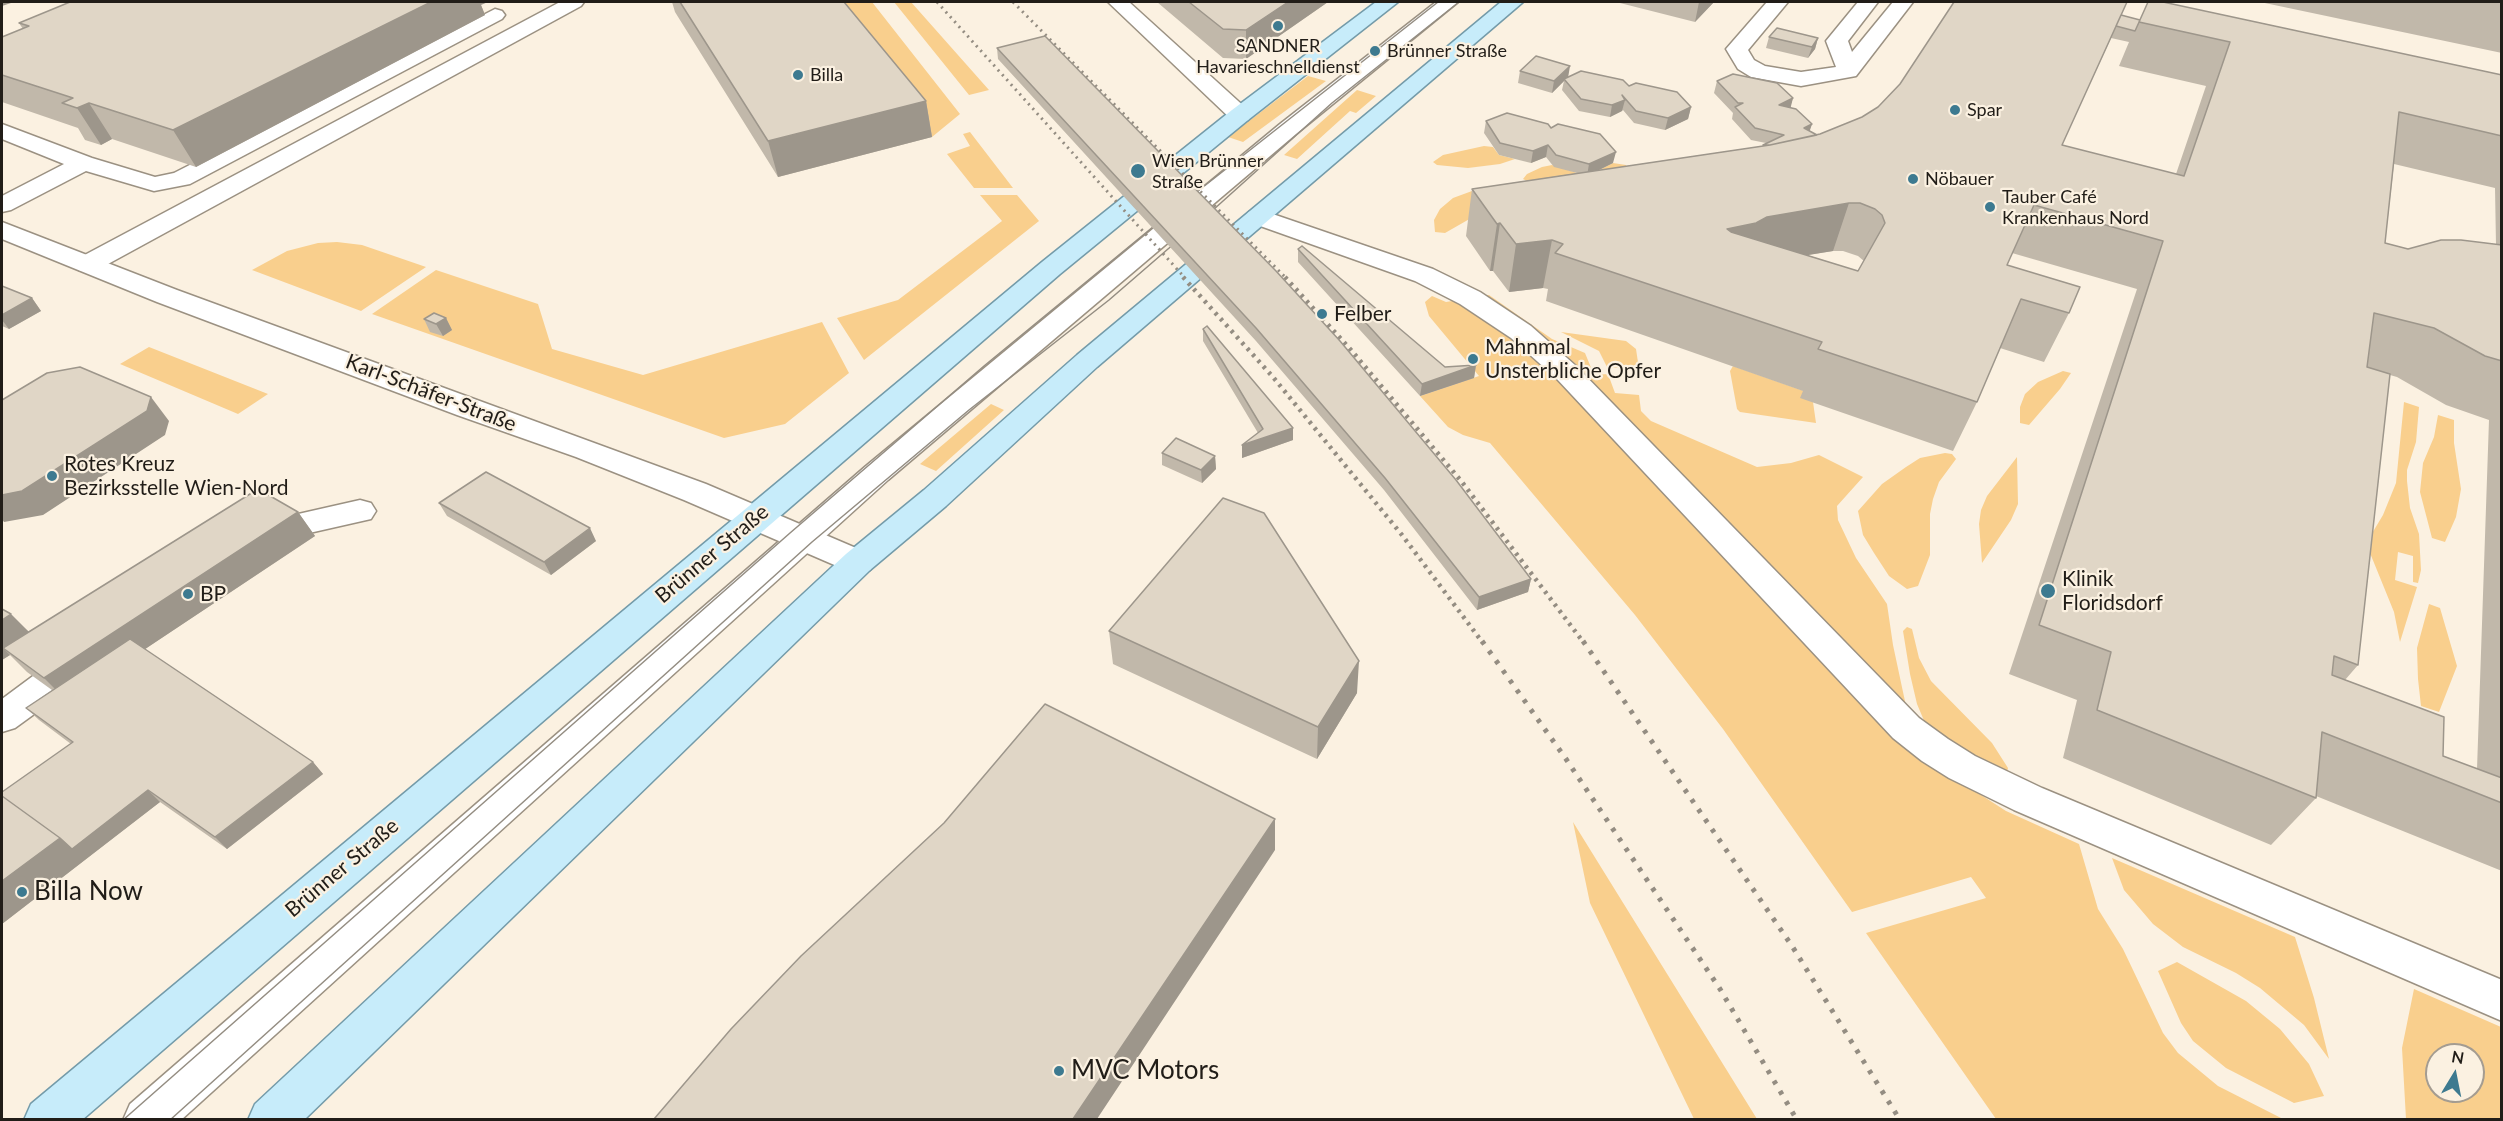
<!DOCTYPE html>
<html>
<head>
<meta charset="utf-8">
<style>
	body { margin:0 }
	#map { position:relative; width:2503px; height:1121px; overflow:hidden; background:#fbf1e1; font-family:Lato,sans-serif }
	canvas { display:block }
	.frame { position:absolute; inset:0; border:3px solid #211d18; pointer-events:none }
	.north { position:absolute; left:2425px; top:1043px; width:60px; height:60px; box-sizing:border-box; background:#fbf1e1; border:2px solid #a49c91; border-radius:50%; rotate:10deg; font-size:16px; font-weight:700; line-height:24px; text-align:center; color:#211d18 }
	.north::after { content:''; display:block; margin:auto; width:21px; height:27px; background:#3d7a90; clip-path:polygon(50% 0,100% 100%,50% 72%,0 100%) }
</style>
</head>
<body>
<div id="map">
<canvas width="2503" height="1121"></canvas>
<div class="frame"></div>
<div class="north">N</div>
</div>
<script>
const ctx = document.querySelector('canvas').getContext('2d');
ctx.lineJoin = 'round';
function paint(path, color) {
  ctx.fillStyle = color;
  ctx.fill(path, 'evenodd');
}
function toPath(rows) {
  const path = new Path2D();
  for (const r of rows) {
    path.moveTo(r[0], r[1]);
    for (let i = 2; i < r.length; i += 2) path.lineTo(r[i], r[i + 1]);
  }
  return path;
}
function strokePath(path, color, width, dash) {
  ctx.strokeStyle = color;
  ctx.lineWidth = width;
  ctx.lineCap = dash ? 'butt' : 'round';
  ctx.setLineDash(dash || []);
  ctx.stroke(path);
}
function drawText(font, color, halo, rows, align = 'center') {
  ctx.font = font + ' Lato,sans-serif';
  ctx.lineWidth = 4.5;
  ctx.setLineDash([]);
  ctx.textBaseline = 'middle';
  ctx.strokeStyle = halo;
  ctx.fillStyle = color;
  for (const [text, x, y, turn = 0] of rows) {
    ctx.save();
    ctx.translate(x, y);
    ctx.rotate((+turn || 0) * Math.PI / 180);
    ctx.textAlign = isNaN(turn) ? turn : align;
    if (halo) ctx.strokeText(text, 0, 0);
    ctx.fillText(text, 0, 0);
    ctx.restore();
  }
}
paint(toPath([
	[824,2,872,2,960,114,932,137],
	[894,2,911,2,989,90,969,95],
	[1308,76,1326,81,1243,142,1228,137],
	[1357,90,1376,96,1356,113,1350,111,1297,159,1284,155],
	[970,132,1013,188,974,188,947,154,970,146,963,134],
	[1484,146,1493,147,1499,155,1515,159,1500,164,1468,168,1437,165,1433,162,1443,155],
	[1613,163,1626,165,1628,170,1611,179,1582,185,1546,185,1531,183,1523,179,1527,174,1542,167,1552,165,1587,176],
	[1472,191,1473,217,1445,233,1435,232,1434,220,1440,209,1453,198],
	[980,195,1017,195,1039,221,864,360,837,318,898,300,1002,221],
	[337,242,362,245,426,267,361,311,252,270,287,251,318,243],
	[436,270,538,304,552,349,643,375,822,322,849,373,785,424,724,438,372,314],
	[1489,295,1552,339,1585,353,1594,375,1608,374,1615,393,1639,395,1641,411,1651,421,1757,467,1791,463,1819,455,1863,477,1837,506,1838,520,1856,558,1887,604,1893,645,1906,706,1964,784,2006,811,2079,844,2098,909,2123,949,2163,1033,2178,1053,2218,1086,2283,1119,1996,1119,1866,933,1986,898,1971,877,1852,912,1723,729,1635,615,1490,443,1463,435,1448,427,1420,396,1479,376,1429,316,1425,302,1432,296,1446,302],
	[1561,332,1626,341,1636,349,1639,369,1607,367,1599,351],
	[149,347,268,394,238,414,120,364],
	[1733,366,1804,391,1813,402,1816,423,1740,412,1737,409,1730,371],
	[2063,371,2071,373,2060,389,2029,425,2020,423,2020,407,2025,394,2038,382],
	[2404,402,2419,407,2416,442,2407,470,2407,481,2410,508,2419,534,2421,570,2418,583,2413,582,2413,556,2398,552,2395,580,2417,587,2400,642,2394,612,2370,553,2371,535,2383,515,2396,483],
	[991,404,1004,410,936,471,920,464],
	[2438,415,2454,420,2454,443,2461,489,2456,517,2445,542,2432,538,2420,492,2423,463,2434,437],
	[1945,453,1952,454,1956,459,1939,482,1933,499,1930,514,1930,555,1918,586,1907,589,1889,576,1874,553,1863,535,1858,511,1882,484,1906,467,1920,458],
	[2017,457,2018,504,2011,520,1982,563,1979,524,1981,510,1987,496],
	[2429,604,2440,608,2457,666,2439,712,2421,706,2418,679,2417,648],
	[1907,627,1912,629,1919,658,1931,681,1992,743,2008,768,2006,777,1928,730,1917,704,1910,674,1903,631],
	[1573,822,1757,1119,1694,1119,1590,903],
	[2112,858,2295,937,2314,998,2329,1059,2304,1025,2260,988,2236,973,2183,947,2153,924,2124,890],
	[2177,962,2246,1001,2280,1029,2309,1064,2324,1096,2294,1103,2226,1068,2193,1041,2181,1023,2158,971],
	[2414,989,2501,1027,2501,1119,2406,1119,2402,1048],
	[2437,1055,2473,1055,2473,1091,2437,1091]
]), '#f9cf8d');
const lane = toPath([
	[560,2,584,2,581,6,97,270,88,272,79,270,75,264,79,258,560,2],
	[1108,2,1129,2,1248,110,1251,115,1248,120,1240,122,1232,120,1108,2],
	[1436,2,1458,2,1296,134,888,480,181,1120,123,1120,130,1104,866,466,1280,124,1436,2],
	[1767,2,1788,2,1748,50,1754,60,1765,66,1801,72,1836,67,1826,41,1858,2,1878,2,1848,41,1852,52,1893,2,1913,2,1856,76,1801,86,1751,77,1738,69,1726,49,1767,2],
	[495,9,502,11,505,15,502,19,190,184,154,191,86,171,11,210,2,212,2,196,64,164,2,139,2,124,92,158,155,177,174,173,495,9],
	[1258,209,1433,269,1480,292,1531,326,1576,366,1919,718,1948,739,1975,756,2042,788,2502,980,2502,1021,2014,810,1949,778,1922,761,1893,738,1556,378,1511,338,1460,304,1415,281,1249,222,1245,217,1249,212,1258,209],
	[360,500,371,503,376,511,371,519,296,536,285,533,280,525,285,517,360,500],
	[46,672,59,676,64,686,59,696,15,728,2,732,2,699,33,676,46,672]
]);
const street = toPath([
	[2,222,177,290,706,484,870,554,875,562,870,570,858,574,846,570,684,500,576,457,457,415,157,302,2,239,2,222]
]);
const primary = toPath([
	[1376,2,1398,2,1248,120,1060,274,82,1120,24,1120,31,1104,1042,262,1232,110,1376,2],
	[1501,2,1523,2,1097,367,946,506,870,570,304,1120,248,1120,255,1104,846,554,924,490,1077,355,1501,2]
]);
strokePath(lane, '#9b9182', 3);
strokePath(street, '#9b9182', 3);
strokePath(primary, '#749ba9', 3);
paint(lane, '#fff');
paint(street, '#fff');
paint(primary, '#c7ecfa');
strokePath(toPath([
	[1184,202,1438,2],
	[1203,219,1332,103,1459,2],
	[123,1120,790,533,984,366,1165,217],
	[170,1120,812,542,969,410,1109,300,1183,236]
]), '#948d82', 1.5);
strokePath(toPath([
	[937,2,1185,278],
	[1013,2,1286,278]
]), '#948d82', 3, [2, 4.5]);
strokePath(toPath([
	[1183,277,1273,377,1402,535,1483,643],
	[1285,277,1351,350,1462,482,1584,643]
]), '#948d82', 4.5, [3, 5]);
strokePath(toPath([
	[1482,641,1566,759,1720,989,1797,1120],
	[1583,641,1792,946,1900,1120]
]), '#948d82', 5, [4, 8]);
paint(toPath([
	[672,2,844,2,926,101,932,137,778,177,675,12],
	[1157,2,1328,2,1246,59,1223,58],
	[1616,2,1714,2,1695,22],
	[2260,2,2502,2,2502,53],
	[481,5,485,15,196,167,112,139,101,145,85,140,78,128,2,102,2,37,23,29,19,23],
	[2121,15,2140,20,2502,75,2502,871,2316,796,2316,798,2271,845,2063,758,2077,700,2009,674,2137,289,2012,253,2007,265,2069,313,2044,362,2000,348,1977,402,1953,451,1800,398,1803,391,1546,301,1548,289,1543,288,1509,292,1493,271,1490,271,1466,236,1472,189,1577,173,1554,167,1546,157,1531,163,1499,155,1484,133,1486,121,1551,128,1613,163,1599,170,1763,146,1766,143,1751,140,1732,119,1733,113,1714,93,1717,81,1793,98,1790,107,1812,124,1809,131,1817,135],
	[2111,38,2129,42,2119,66,2206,86,2176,174,2062,145],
	[2394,164,2495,188,2496,245,2408,249,2385,243],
	[1833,251,1843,251,1858,256,1864,261,1858,271,1807,255],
	[2390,375,2397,377,2446,405,2489,420,2477,769,2443,756,2345,680,2358,665],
	[1769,37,1818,38,1815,49,1808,58,1766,48],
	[997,48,1531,579,1528,592,1477,610,1384,490,1256,341,998,59],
	[1520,71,1568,77,1629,86,1691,107,1688,119,1665,130,1634,123,1623,110,1622,111,1610,117,1579,111,1562,90,1564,81,1552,93,1518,83],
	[1298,249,1445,367,1476,365,1474,378,1420,396,1298,262],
	[2,286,32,298,41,311,9,329,2,326],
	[446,318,452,330,443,336,430,332,424,319],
	[1203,329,1293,428,1293,440,1242,458,1242,445,1258,433,1203,341],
	[1162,453,1215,456,1216,469,1202,483,1162,465],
	[439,503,596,541,551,575,447,516],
	[298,512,315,536,145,649,313,762,323,774,227,849,160,802,2,924,2,792,71,744,39,720,26,708,52,690,27,672,10,655,2,660,2,609,29,632],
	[1109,631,1357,693,1317,759,1113,664]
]), '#c1b8aa');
paint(toPath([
	[2,2,14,2,2,6],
	[431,2,488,2,481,5,485,15,196,167,173,130],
	[1288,2,1328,2,1246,59,1246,30],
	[1699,2,1714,2,1695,22],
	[1818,38,1815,49,1808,58,1812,47],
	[1570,66,1568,78,1564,79,1564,81,1552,93,1554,81],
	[1793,98,1790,110,1779,105],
	[1625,100,1622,111,1610,117,1612,105],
	[926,101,932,137,778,177,768,141],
	[89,103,112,139,101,145,77,108],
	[1691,107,1688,119,1665,130,1668,118],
	[1812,124,1808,136,1804,128],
	[1548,145,1546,157,1531,163,1533,151],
	[1616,152,1613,163,1587,176,1589,164],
	[1849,203,1833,251,1753,264,1727,229,1767,217],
	[1500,223,1493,271,1490,271,1497,224],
	[1552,240,1543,288,1509,292,1516,244],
	[32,298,41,311,9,329,2,320,2,315],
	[446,318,452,330,443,336,436,324],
	[1476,365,1474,378,1420,396,1422,384],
	[151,397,169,421,165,435,43,515,4,522,2,519,2,495],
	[1293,428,1293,440,1242,458,1242,445],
	[1215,456,1216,469,1202,483,1201,470],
	[298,512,315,536,67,701,44,678],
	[590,528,596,541,551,575,544,562],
	[1531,579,1528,592,1477,610,1479,597],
	[11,614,34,637,3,648,10,655,2,660,2,620],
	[1359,661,1357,693,1317,759,1318,727],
	[313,762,323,774,227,849,215,837],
	[148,790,160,802,2,924,2,881,60,838],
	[1275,819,1275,850,1097,1119,1073,1119]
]), '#9d968b');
const building = toPath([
	[70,2,431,2,173,130,89,103,77,108,62,103,73,98,2,75,2,37,29,26,19,23,70,2],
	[680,2,844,2,926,101,768,141,680,2],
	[1189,2,1288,2,1246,30,1223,29,1189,2],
	[1954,2,2127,2,2062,145,2184,176,2230,42,2139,22,2148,2,2163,2,2502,75,2502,136,2399,112,2385,243,2408,249,2441,240,2461,240,2502,245,2502,361,2485,356,2434,328,2374,313,2367,367,2390,374,2358,665,2334,656,2332,675,2444,717,2443,756,2502,778,2502,803,2322,732,2316,798,2097,710,2111,652,2039,625,2163,241,2034,205,2007,265,2080,287,2069,313,2021,299,1977,402,1818,349,1822,342,1555,253,1563,244,1552,240,1516,244,1500,223,1497,224,1472,189,1770,145,1820,134,1862,117,1878,107,1900,84,1954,2],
	[1849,203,1860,203,1875,209,1882,215,1885,223,1858,271,1731,232,1727,229,1756,223,1767,217,1849,203],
	[2121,15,2140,20,2135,31,2116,26,2121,15],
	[1777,28,1818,38,1812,47,1769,37,1777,28],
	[1045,36,1276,271,1340,341,1456,480,1531,579,1479,597,1385,478,1256,328,997,48,1045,36],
	[1536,56,1570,66,1554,81,1520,71,1536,56],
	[1581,71,1623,80,1629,86,1636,83,1677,92,1691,107,1668,118,1636,111,1622,95,1625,100,1612,105,1581,99,1564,79,1581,71],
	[1733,74,1777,83,1793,98,1779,105,1796,109,1812,124,1804,128,1817,135,1770,145,1763,145,1784,135,1755,128,1735,107,1743,103,1738,103,1717,81,1733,74],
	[1507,113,1548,124,1551,128,1558,124,1600,134,1616,152,1589,164,1556,155,1548,145,1533,151,1500,143,1486,121,1507,113],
	[1302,246,1445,367,1476,365,1422,384,1298,249,1302,246],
	[2,286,32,298,2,315,2,286],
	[434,313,446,318,436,324,424,319,434,313],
	[1207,326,1293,428,1242,445,1263,429,1203,329,1207,326],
	[80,367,151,397,147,411,22,491,2,495,2,400,47,373,80,367],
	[1176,438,1215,456,1201,470,1162,453,1176,438],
	[486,472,590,528,544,562,439,503,486,472],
	[258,489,298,512,44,678,3,648,258,489],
	[1223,498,1264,513,1359,661,1318,727,1109,631,1223,498],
	[2,609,11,614,2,620,2,609],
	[130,639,313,762,215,837,148,790,72,849,60,838,2,796,2,792,73,742,26,708,130,639],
	[1045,704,1275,819,1073,1119,654,1119,731,1029,801,956,944,823,1045,704],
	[2,796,60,838,2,881,2,796]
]);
paint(building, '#e0d6c6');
strokePath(building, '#9d968b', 1.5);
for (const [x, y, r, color] of [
	[1278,26,6,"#3d7a90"],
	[1375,51,6,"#3d7a90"],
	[798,75,6,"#3d7a90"],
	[1955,110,6,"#3d7a90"],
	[1138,171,8,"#3d7a90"],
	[1913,179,6,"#3d7a90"],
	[1990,207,6,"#3d7a90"],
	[1322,314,6,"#3d7a90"],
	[1473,359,6,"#3d7a90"],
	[52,476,6,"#3d7a90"],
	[2048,591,8,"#3d7a90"],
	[188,594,6,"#3d7a90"],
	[22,892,6,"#3d7a90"],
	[1059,1071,6,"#3d7a90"]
]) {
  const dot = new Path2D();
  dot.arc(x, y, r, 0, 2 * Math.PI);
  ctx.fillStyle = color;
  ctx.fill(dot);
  strokePath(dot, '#fbf1e1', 2);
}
drawText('18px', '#211d18', '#fbf1e1', [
	["SANDNER",1278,46,"center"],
	["Havarieschnelldienst",1278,67,"center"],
	["Brünner Straße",1387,51],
	["Billa",810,75],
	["Spar",1967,110],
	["Wien Brünner",1152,161],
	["Straße",1152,182],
	["Nöbauer",1925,179],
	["Tauber Café",2002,197],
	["Krankenhaus Nord",2002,218]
], 'left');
drawText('21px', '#211d18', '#fbf1e1', [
	["Felber",1334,314],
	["Mahnmal",1485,347],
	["Unsterbliche Opfer",1485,371],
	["Rotes Kreuz",64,464],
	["Bezirksstelle Wien-Nord",64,488],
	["Klinik",2062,579],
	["Floridsdorf",2062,603],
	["BP",200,594]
], 'left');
drawText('21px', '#211d18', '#fbf1e1', [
	["Karl-Schäfer-Straße",431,393,21],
	["Brünner Straße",712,554,-40],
	["Brünner Straße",342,868,-40]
]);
drawText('26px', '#211d18', '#fbf1e1', [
	["Billa Now",34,892],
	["MVC Motors",1071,1071]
], 'left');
</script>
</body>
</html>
